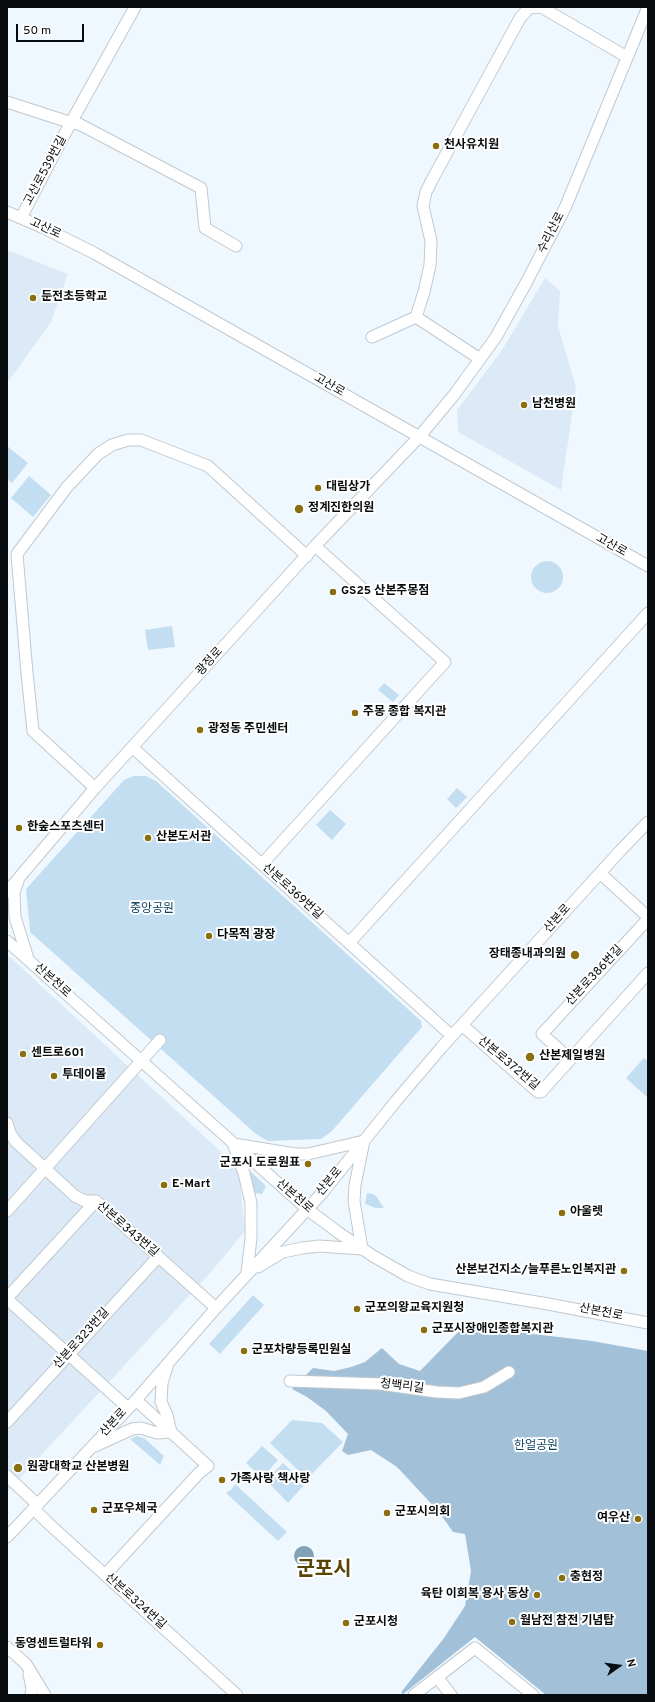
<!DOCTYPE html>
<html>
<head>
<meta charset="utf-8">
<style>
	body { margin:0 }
	#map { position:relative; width:655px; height:1702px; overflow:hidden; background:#eff8ff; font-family:Overpass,sans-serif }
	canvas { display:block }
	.frame { position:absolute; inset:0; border:8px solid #090c0e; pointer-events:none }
	.north { position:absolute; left:599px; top:1646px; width:40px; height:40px; -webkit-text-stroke:3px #fff; paint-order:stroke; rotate:76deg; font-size:11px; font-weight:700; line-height:16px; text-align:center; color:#090c0e }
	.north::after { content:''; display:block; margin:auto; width:14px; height:18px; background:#090c0e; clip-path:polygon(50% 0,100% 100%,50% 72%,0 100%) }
	.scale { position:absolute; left:16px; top:24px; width:68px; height:18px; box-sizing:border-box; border:2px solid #090c0e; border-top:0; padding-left:5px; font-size:12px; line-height:14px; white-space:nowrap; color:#090c0e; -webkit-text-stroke:3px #fff; paint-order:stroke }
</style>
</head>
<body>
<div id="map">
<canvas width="655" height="1702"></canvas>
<div class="frame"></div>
<div class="north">N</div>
<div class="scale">50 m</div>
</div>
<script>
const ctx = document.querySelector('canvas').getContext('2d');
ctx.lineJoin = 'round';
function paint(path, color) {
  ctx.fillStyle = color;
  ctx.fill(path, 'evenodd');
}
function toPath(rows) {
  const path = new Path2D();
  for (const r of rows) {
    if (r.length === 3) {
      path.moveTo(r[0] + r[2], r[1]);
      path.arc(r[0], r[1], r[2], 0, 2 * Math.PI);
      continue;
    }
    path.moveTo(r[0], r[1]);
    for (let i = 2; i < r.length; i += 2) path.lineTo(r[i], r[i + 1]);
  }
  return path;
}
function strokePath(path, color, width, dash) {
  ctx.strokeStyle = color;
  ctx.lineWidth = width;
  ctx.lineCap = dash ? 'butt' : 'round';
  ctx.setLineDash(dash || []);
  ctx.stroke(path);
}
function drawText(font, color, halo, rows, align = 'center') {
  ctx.font = font + ' Overpass,"Noto Sans KR",sans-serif';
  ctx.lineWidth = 4;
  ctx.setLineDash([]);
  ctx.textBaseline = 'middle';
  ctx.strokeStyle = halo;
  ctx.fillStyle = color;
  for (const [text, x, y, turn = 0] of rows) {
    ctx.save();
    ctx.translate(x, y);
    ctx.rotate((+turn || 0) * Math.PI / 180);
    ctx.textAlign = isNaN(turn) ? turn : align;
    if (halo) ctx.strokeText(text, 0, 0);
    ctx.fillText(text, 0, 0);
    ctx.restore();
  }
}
paint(toPath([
	[7,250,68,274,51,322,7,383],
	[545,278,560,291,558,326,576,387,561,490,458,432,457,410,502,350],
	[10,957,233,1163,239,1174,245,1231,211,1272,7,1492,7,958]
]), '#dbeaf6');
paint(toPath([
	[7,446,28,463,12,483,7,479],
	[29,476,51,495,33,517,11,498],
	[547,577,16],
	[172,626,175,647,148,650,145,630],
	[384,683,399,695,393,702,378,690],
	[134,776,146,776,156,781,421,1021,422,1027,332,1131,321,1139,268,1141,256,1134,30,932,26,889,124,780],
	[457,788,467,797,456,808,447,799],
	[330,810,346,824,332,840,316,825],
	[644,1058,648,1061,648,1098,626,1078],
	[248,1169,266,1186,262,1194,254,1193],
	[367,1193,373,1194,376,1196,384,1208,376,1208,365,1204],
	[253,1295,264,1305,220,1354,209,1344],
	[292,1420,322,1423,343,1442,307,1479,270,1443],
	[137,1436,144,1438,164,1456,160,1465,130,1439],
	[262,1446,278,1460,262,1478,246,1463],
	[283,1463,305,1484,288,1503,266,1480],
	[235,1484,287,1532,278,1541,226,1493,232,1489]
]), '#c4def1');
paint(toPath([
	[482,1325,533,1334,592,1341,648,1351,648,1695,546,1695,475,1637,402,1695,402,1691,444,1638,465,1606,471,1571,465,1534,453,1532,439,1512,397,1467,371,1450,348,1455,342,1451,348,1434,326,1411,307,1397,292,1389,313,1368,334,1371,351,1367,365,1362,382,1348,399,1364,420,1371,461,1329]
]), '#a2c1d9');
paint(toPath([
	[304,1556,10]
]), '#83a1b7');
const minor = toPath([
	[541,7,627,57],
	[7,102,72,123,79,124,201,188,205,228,236,246],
	[7,212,44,228,94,253,648,566],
	[21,218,63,137,135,7],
	[372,337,416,317],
	[480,359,416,317,424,292,430,265,431,241,423,206,426,192,432,180,520,18,529,8,540,7],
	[132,747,452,1036],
	[95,788,33,731,27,673,17,554,67,487,98,454,112,445,128,440,141,440,208,466,307,556],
	[262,864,445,662,315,546],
	[600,873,648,917],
	[18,881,14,893,15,917,28,959],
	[7,892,95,788,315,546,419,437,454,395,496,337,526,283,565,208,648,7],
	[7,941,307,1209,339,1233,373,1256,408,1276,430,1284,548,1304,648,1323],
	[349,943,648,613],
	[462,1025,538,1092,541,1092,648,973],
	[570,1059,542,1034,648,919],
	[7,1123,10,1133,16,1142,75,1196,85,1201,96,1201,216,1308],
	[234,1144,295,1154,308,1154,364,1141,355,1185,354,1201,362,1249,319,1246,302,1248,283,1252,258,1267],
	[234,1146,244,1173,251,1203,251,1238,247,1273],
	[7,1211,160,1040],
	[7,1298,96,1201],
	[7,1299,128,1408],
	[290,1381,380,1384,437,1392,459,1393,484,1387,509,1372],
	[7,1422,158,1257],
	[95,1446,132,1429,141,1428,157,1433,171,1432,167,1415,161,1402,162,1383,167,1367],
	[7,1476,38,1505],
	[34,1509,48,1523,237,1695],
	[7,1537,136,1400,216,1308,323,1192,396,1101,441,1048,620,851,648,822],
	[105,1575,199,1473,208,1466,136,1400],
	[7,1647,26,1664,45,1695],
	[29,1674,32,1689,31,1695],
	[437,1677,451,1695],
	[414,1695,475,1648,533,1695]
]);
strokePath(minor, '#c0c9cf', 13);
strokePath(minor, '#fff', 11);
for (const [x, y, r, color] of [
	[436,146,4,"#896f0f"],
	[33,298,4,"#896f0f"],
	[524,405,4,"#896f0f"],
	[318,488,4,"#896f0f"],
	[299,509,5,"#896f0f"],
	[333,592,4,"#896f0f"],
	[355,713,4,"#896f0f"],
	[200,730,4,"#896f0f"],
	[19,828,4,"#896f0f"],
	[148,838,4,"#896f0f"],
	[209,936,4,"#896f0f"],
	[575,955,5,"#896f0f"],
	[23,1054,4,"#896f0f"],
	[530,1057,5,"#896f0f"],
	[54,1076,4,"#896f0f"],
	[308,1164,4,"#896f0f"],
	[164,1185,4,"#896f0f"],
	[562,1213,4,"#896f0f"],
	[624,1271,4,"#896f0f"],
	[357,1309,4,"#896f0f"],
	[424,1330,4,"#896f0f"],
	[244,1351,4,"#896f0f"],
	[18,1468,5,"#896f0f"],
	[222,1480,4,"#896f0f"],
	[94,1510,4,"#896f0f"],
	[387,1513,4,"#896f0f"],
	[638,1519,4,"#896f0f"],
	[562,1578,4,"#896f0f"],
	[537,1595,4,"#896f0f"],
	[512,1622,4,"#896f0f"],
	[346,1623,4,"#896f0f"],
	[100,1645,4,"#896f0f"]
]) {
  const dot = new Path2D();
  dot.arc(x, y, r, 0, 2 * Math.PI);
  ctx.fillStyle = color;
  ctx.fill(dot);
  strokePath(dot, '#fff', 1.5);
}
drawText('bold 12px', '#090c0e', '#fff', [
	["천사유치원",444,146],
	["둔전초등학교",41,298],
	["남천병원",532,405],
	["대림상가",326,488],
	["정계진한의원",308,509],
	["GS25 산본주몽점",341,592],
	["주몽 종합 복지관",363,713],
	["광정동 주민센터",208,730],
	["한숲스포츠센터",27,828],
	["산본도서관",156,838],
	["다목적 광장",217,936],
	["장태종내과의원",566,955,"right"],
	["센트로601",31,1054],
	["산본제일병원",539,1057],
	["투데이몰",62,1076],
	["군포시 도로원표",300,1164,"right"],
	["E-Mart",172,1185],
	["아울렛",570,1213],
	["산본보건지소/늘푸른노인복지관",616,1271,"right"],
	["군포의왕교육지원청",365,1309],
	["군포시장애인종합복지관",432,1330],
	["군포차량등록민원실",252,1351],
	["원광대학교 산본병원",27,1468],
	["가족사랑 책사랑",230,1480],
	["군포우체국",102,1510],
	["군포시의회",395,1513],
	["여우산",630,1519,"right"],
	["충현정",570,1578],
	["육탄 이희복 용사 동상",529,1595,"right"],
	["월남전 참전 기념탑",520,1622],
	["군포시청",354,1623],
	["동영센트럴타워",92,1645,"right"]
], 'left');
drawText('12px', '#090c0e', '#fff', [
	["고산로539번길",46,171,-62],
	["고산로",45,229,25],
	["수리산로",552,233,-63],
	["고산로",329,386,30],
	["고산로",611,546,29],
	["광정로",210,662,-48],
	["산본로369번길",292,892,42],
	["산본로",558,919,-48],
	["산본로386번길",595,976,-47],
	["산본천로",52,981,42],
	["산본로372번길",508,1064,40],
	["산본로",330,1182,-50],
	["산본천로",294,1197,41],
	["산본로343번길",127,1230,41],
	["산본천로",601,1313,11],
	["산본로323번길",82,1339,-48],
	["청백리길",402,1387,7],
	["산본로",114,1423,-47],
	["산본로324번길",135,1602,42]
]);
drawText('12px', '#104566', '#fff', [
	["중앙공원",152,910],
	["한얼공원",536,1447]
]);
drawText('bold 20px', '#574503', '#fff', [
	["군포시",324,1571]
]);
</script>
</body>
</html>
